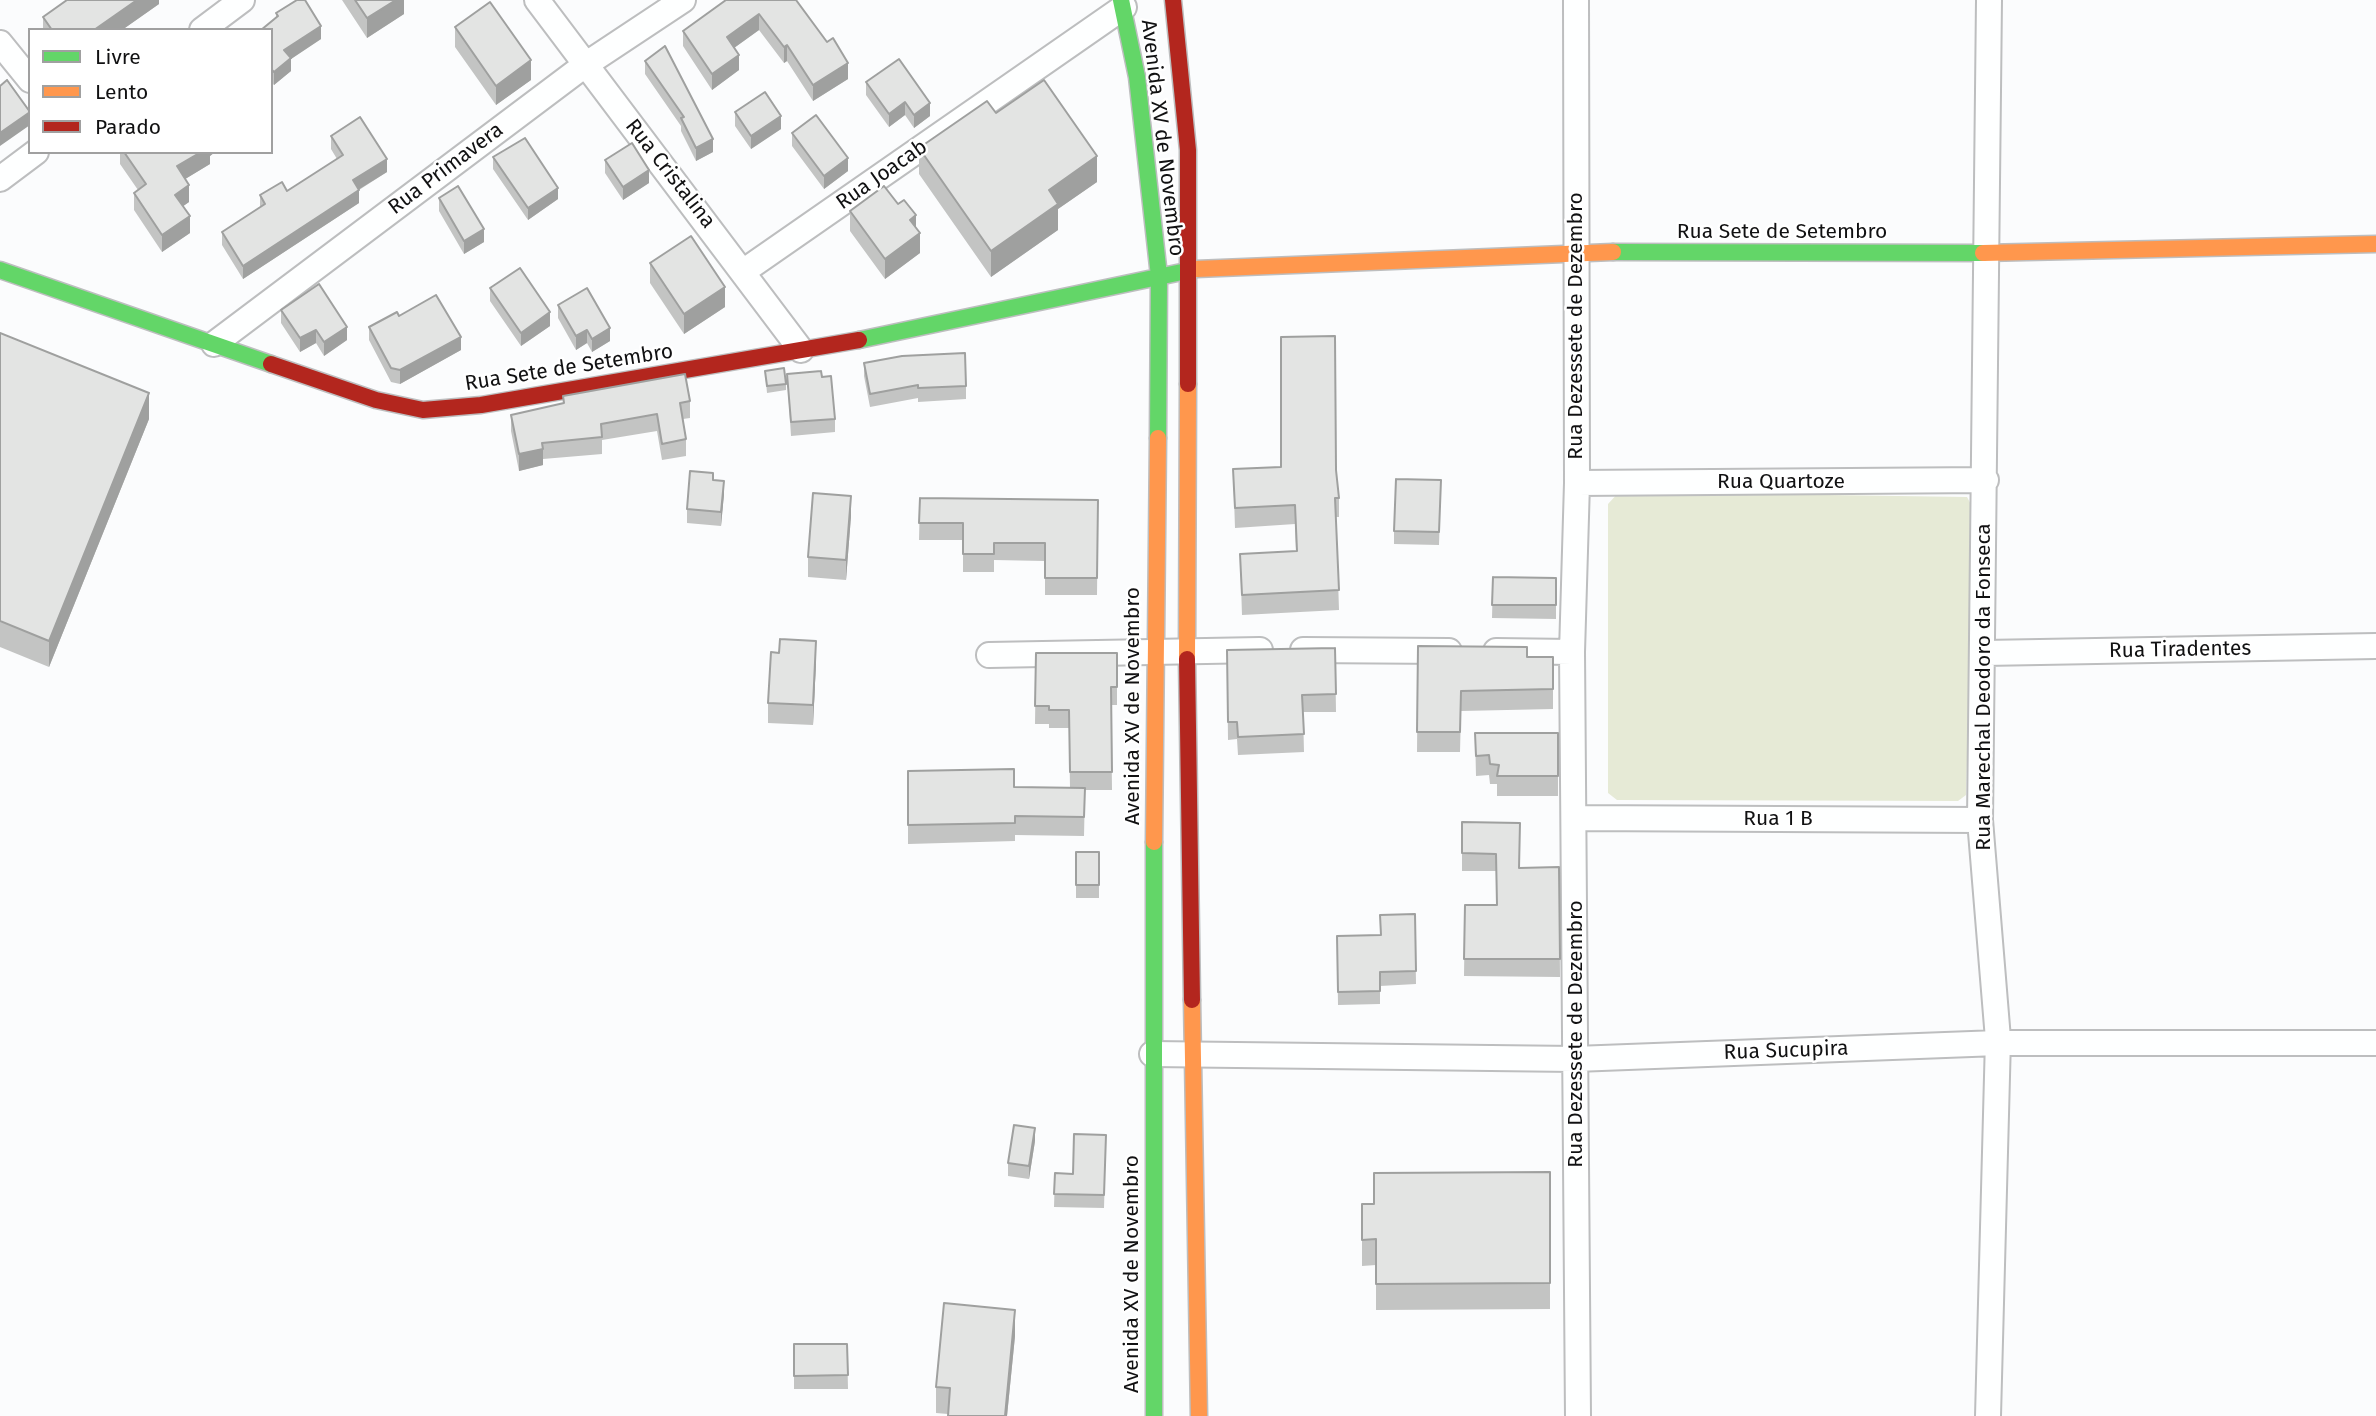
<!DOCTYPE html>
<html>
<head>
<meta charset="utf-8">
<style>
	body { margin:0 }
	#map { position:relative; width:2376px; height:1416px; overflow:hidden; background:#fbfcfd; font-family:"Fira Sans",sans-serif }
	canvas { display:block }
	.legend { position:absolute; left:28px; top:28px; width:245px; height:126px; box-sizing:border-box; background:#fff; border:2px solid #a0a0a0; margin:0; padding:9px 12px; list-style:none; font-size:21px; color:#111112 }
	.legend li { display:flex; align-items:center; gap:14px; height:35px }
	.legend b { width:35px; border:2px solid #a0a0a0 }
</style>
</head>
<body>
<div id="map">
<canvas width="2376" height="1416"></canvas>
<ul class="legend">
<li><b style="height:9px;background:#63d668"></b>Livre</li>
<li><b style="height:9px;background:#ff974d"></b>Lento</li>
<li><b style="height:9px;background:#b3261e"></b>Parado</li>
</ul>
</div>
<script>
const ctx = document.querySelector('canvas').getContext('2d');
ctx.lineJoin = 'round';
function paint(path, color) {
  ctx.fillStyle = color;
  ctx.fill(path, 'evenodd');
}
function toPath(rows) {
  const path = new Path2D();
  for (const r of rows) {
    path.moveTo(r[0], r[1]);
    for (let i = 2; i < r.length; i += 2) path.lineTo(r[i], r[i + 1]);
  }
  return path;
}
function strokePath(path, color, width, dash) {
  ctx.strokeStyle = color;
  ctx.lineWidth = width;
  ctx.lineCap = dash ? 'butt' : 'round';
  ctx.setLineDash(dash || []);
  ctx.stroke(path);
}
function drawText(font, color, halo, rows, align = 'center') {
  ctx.font = font + ' "Fira Sans",sans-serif';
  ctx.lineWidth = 5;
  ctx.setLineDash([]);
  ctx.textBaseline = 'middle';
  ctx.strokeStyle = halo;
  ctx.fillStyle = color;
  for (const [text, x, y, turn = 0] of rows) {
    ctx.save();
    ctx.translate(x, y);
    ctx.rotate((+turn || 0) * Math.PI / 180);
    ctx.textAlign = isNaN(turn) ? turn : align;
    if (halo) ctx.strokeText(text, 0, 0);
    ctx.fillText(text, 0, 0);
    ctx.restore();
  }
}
paint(toPath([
	[1619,492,1967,497,1974,510,1966,795,1958,801,1617,800,1608,793,1608,504]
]), '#e6ead6');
const street = toPath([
	[537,0,801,350],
	[1576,0,1577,483,1572,652,1578,1416],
	[202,30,242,0],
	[0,43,30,80],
	[0,179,36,152],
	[744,271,1124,7],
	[214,344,585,65,683,0],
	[1577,483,1986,480],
	[1303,650,1449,651],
	[1496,651,1572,652],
	[1984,653,2376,646],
	[989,655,1260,650],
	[1576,818,1980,820],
	[1152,1054,1575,1059,1998,1043,2376,1043],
	[1988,1416,1998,1039,1980,820,1989,0]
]);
const fast = toPath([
	[1121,0,1137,77,1159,276,1158,438],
	[1613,252,1983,253],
	[0,270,271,364],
	[859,340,1196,269],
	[1154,842,1154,1416]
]);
const slow = toPath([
	[1983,253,2376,244],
	[1196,269,1613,252],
	[1187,659,1188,384],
	[1154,842,1158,438],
	[1192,1000,1199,1416]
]);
const jam = toPath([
	[1173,0,1188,150,1188,384],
	[271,364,376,400,423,410,481,405,859,340],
	[1187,659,1192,1000]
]);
strokePath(street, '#bdbebf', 28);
strokePath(fast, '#bdbebf', 19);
strokePath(slow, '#bdbebf', 19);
strokePath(jam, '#bdbebf', 19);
strokePath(street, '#feffff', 24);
strokePath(fast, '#63d668', 16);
strokePath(slow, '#ff974d', 16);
strokePath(jam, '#b3261e', 16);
paint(toPath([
	[159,0,159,4,122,30,43,30,43,17],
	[342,0,404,0,404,14,367,38],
	[796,0,848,79,813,101,787,61,784,63,759,30,734,48,739,70,712,90,683,46,683,31],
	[276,13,321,39,291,59,291,71,274,85,271,82,271,30,276,18],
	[455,27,531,80,496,105,455,47],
	[899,59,930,116,914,128,905,115,889,127,866,95,866,82],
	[645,61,713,152,696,161,681,131,681,126,645,74],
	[735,112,781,129,751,149,735,126],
	[996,113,1097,182,1058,209,1058,230,991,277,919,174,919,148],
	[792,133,848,171,824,189,792,146],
	[331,136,387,172,359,190,359,203,243,279,222,245,222,232,260,207,260,195,287,191,337,159,331,149],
	[120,152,215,152,210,156,210,164,185,179,189,202,183,206,190,233,162,252,134,210,134,193,138,190,120,164],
	[493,157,558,199,528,220,493,169],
	[605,160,649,183,623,200,605,173],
	[439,198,484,242,464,254,439,211],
	[898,204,916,228,920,253,885,279,850,231,850,211],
	[650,263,725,307,684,334,650,283],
	[490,288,550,326,521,346,490,301],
	[558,305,610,341,592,352,587,343,576,350,558,318],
	[281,310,347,340,324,356,316,343,300,352,281,323],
	[399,316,461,350,400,384,391,382,369,340,369,327],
	[0,333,149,419,49,667,0,647],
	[864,363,966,386,966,399,918,402,918,398,870,407,864,376],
	[765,371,786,384,786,390,767,393],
	[787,374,822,377,835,419,835,432,791,436],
	[563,396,690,401,690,418,683,419,686,439,686,456,662,460,657,431,602,440,602,454,543,459,543,465,519,471,511,431,511,415,563,404],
	[1233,469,1336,470,1339,498,1339,517,1336,517,1339,610,1242,615,1240,554,1296,551,1295,524,1235,528],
	[713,480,724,494,721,526,687,523,687,509],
	[1441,480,1439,545,1394,544,1394,531],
	[920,498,1098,500,1097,595,1045,595,1045,561,994,560,994,572,963,572,963,540,919,540],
	[851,516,846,580,808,577,808,557],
	[1493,577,1556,578,1556,619,1492,618],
	[1418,646,1527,657,1553,657,1553,709,1461,711,1460,752,1417,752],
	[1335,648,1336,712,1303,712,1304,752,1238,755,1237,739,1228,740,1227,650],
	[1036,653,1117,653,1117,705,1111,705,1112,790,1085,790,1084,836,1015,835,1015,841,908,844,908,771,1014,787,1070,788,1069,728,1049,728,1049,724,1035,724],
	[816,661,813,725,768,723,768,703],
	[1475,733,1558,733,1558,796,1497,796,1497,784,1490,784,1489,775,1476,776],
	[1462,822,1519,868,1559,867,1560,977,1464,976,1465,905,1497,905,1496,871,1462,871],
	[1076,852,1099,852,1099,898,1076,898],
	[1415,914,1416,984,1380,986,1380,1004,1338,1005,1337,936,1380,935],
	[1106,1135,1104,1208,1054,1207,1055,1173,1073,1174],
	[1035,1141,1029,1179,1008,1176,1008,1163],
	[1550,1172,1550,1309,1376,1310,1376,1265,1362,1266,1362,1204,1374,1204],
	[1015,1336,1007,1416,948,1416,948,1414,936,1413,936,1387],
	[794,1344,847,1344,848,1389,794,1389]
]), '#c3c4c3');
paint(toPath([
	[137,0,159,0,159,4,122,30,94,30],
	[396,0,404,0,404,14,367,38,367,18],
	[759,14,759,30,727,53,727,37],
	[321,26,321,39,291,59,291,71,274,85,274,72,284,50],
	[787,45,787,61,784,63,784,47],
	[739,55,739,70,712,90,712,74],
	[531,60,531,80,496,105,496,86],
	[848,63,848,79,813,101,813,85],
	[905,102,905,115,889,127,889,114],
	[930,103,930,116,914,128,914,115],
	[30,112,30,125,0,146,0,133],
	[781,116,781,129,751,149,751,136],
	[713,139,713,152,696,161,696,148],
	[201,152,215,152,210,156,210,164,177,184,177,166],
	[1097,156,1097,182,1058,209,1058,230,991,277,991,251,1049,190],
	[848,158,848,171,824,189,824,176],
	[387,159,387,172,353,193,353,180],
	[649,170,649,183,623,200,623,187],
	[189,185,189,202,175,212,175,195],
	[558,188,558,199,528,220,528,208],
	[359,190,359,203,243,279,243,266],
	[916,215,916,235,910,220],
	[190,216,190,233,162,252,162,235],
	[484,229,484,242,464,254,464,241],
	[920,233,920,253,885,279,885,259],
	[725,287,725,307,684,334,684,314],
	[550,312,550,326,521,346,521,333],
	[347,327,347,340,324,356,324,342],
	[610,328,610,341,592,352,592,339],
	[316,330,316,343,300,352,300,338],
	[587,330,587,343,576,350,576,336],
	[461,337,461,350,400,384,400,370],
	[149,393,149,419,49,667,49,641],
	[543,449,543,465,519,471,519,454],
	[724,481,724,494,721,526,721,512],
	[851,496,851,516,846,580,846,560],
	[816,641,816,661,813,725,813,705],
	[1035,1128,1035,1141,1029,1179,1029,1166],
	[1015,1310,1015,1336,1007,1416,1005,1416]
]), '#9fa09f');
const building = toPath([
	[67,0,137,0,94,30,52,30,43,17,67,0],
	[297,0,305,0,321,26,284,50,291,58,274,72,271,69,271,30,261,30,278,16,276,13,297,0],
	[355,0,396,0,367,18,355,0],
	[726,0,796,0,827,42,833,38,848,63,813,85,787,45,784,47,759,14,727,37,739,55,712,74,683,31,726,0],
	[490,2,531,60,496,86,455,27,490,2],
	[665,46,713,139,696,148,681,118,684,117,645,61,665,46],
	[899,59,930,103,914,115,905,102,889,114,866,82,899,59],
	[7,80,30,112,0,133,0,86,7,80],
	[1044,80,1097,156,1049,190,1058,204,991,251,919,148,987,101,996,113,1044,80],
	[765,92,781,116,751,136,735,112,765,92],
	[816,115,848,158,824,176,792,133,816,115],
	[360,117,387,159,353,180,359,190,243,266,222,232,265,204,260,195,282,182,287,191,343,155,331,136,360,117],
	[525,138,558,188,528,208,493,157,525,138],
	[632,143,649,170,623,187,605,160,632,143],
	[124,152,201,152,177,166,189,185,175,195,190,216,162,235,134,193,146,184,124,152],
	[458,186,484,229,464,241,439,198,458,186],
	[884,186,898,204,904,200,916,215,910,220,920,233,885,259,850,211,884,186],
	[691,236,725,287,684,314,650,263,691,236],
	[520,268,550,312,521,333,490,288,520,268],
	[319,284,347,327,324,342,316,330,300,338,281,310,319,284],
	[587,288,610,328,592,339,587,330,576,336,558,305,587,288],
	[436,295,461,337,400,370,391,368,369,327,397,312,399,316,436,295],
	[0,333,149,393,49,641,0,621,0,333],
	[1335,336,1336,470,1339,498,1335,498,1339,590,1242,595,1240,554,1297,551,1295,505,1235,508,1233,469,1281,467,1281,337,1335,336],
	[965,353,966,386,918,388,918,385,870,394,864,363,902,356,965,353],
	[784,368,786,384,767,386,765,371,784,368],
	[821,371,822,377,831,376,835,419,791,422,787,374,821,371],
	[685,374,690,401,680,403,686,439,662,444,657,414,601,424,602,437,542,443,543,449,519,454,511,415,564,403,563,396,685,374],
	[690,471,713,473,713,480,724,481,721,512,687,509,690,471],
	[1396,479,1441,480,1439,532,1394,531,1396,479],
	[813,493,851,496,846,560,808,557,813,493],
	[920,498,1098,500,1097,578,1045,578,1045,543,994,543,994,554,963,554,963,523,919,523,920,498],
	[1493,577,1556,578,1556,605,1492,605,1493,577],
	[780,639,816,641,813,705,768,703,771,652,779,653,780,639],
	[1418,646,1527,647,1527,657,1553,657,1553,689,1461,691,1460,732,1417,732,1418,646],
	[1335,648,1336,694,1302,695,1304,734,1238,737,1237,722,1228,722,1227,650,1335,648],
	[1036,653,1117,653,1117,687,1111,687,1112,772,1070,772,1069,710,1049,710,1049,706,1035,706,1036,653],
	[1475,733,1558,733,1558,776,1497,776,1499,765,1490,764,1489,755,1476,756,1475,733],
	[1014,769,1014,787,1085,788,1084,817,1015,816,1015,823,908,825,908,771,1014,769],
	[1462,822,1520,823,1519,868,1559,867,1560,959,1464,959,1465,905,1497,905,1496,854,1462,853,1462,822],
	[1076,852,1099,852,1099,885,1076,885,1076,852],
	[1415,914,1416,971,1380,972,1380,991,1338,992,1337,936,1381,935,1380,915,1415,914],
	[1014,1125,1035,1128,1029,1166,1008,1163,1014,1125],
	[1074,1134,1106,1135,1104,1195,1054,1194,1055,1173,1073,1174,1074,1134],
	[1550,1172,1550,1283,1376,1284,1376,1239,1362,1240,1362,1204,1374,1204,1374,1173,1550,1172],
	[944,1303,1015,1310,1005,1416,948,1416,950,1388,936,1387,944,1303],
	[794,1344,847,1344,848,1375,794,1376,794,1344]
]);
paint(building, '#e3e4e3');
strokePath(building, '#9fa09f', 2);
drawText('21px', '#111112', '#fff', [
	["Avenida XV de Novembro",1162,138,83],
	["Rua Primavera",446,169,-37],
	["Rua Cristalina",670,174,52],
	["Rua Joacab",882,175,-35],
	["Rua Sete de Setembro",1782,232],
	["Rua Dezessete de Dezembro",1576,326,-90],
	["Rua Sete de Setembro",569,368,-9],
	["Rua Quartoze",1781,482],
	["Rua Tiradentes",2180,650,-1],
	["Rua Marechal Deodoro da Fonseca",1984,687,-90],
	["Avenida XV de Novembro",1133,706,-90],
	["Rua 1 B",1778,819],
	["Rua Dezessete de Dezembro",1576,1034,-90],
	["Rua Sucupira",1786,1051,-2],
	["Avenida XV de Novembro",1132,1274,-90]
]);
</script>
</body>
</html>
